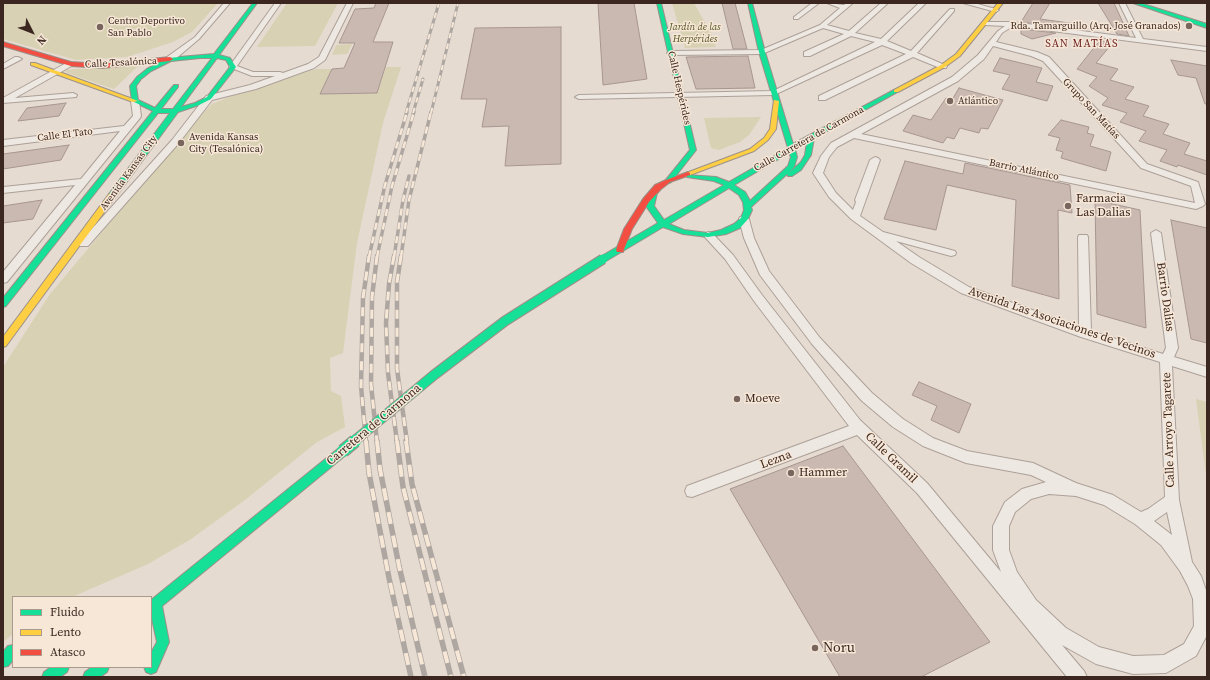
<!DOCTYPE html>
<html>
<head>
<meta charset="utf-8">
<style>
	body { margin:0 }
	#map { position:relative; width:1210px; height:680px; overflow:hidden; background:#e6dbd1; font-family:"Source Serif 4",serif }
	canvas { display:block }
	.frame { position:absolute; inset:0; border:4px solid #3c2720; pointer-events:none }
	.legend { position:absolute; left:12px; top:596px; width:140px; height:72px; box-sizing:border-box; background:#f6e7d7; border:1px solid #ac9a8e; margin:0; padding:5px 7px; list-style:none; font-size:12px; color:#3c2720 }
	.legend li { display:flex; align-items:center; gap:8px; height:20px }
	.legend b { width:20px; border:1px solid #ac9a8e }
	.north { position:absolute; left:12px; top:12px; width:40px; height:40px; -webkit-text-stroke:3px #f6e7d7; paint-order:stroke; rotate:132deg; font-size:11px; font-weight:700; line-height:16px; text-align:center; color:#3c2720 }
	.north::after { content:''; display:block; margin:auto; width:14px; height:18px; background:#3c2720; clip-path:polygon(50% 0,100% 100%,50% 72%,0 100%) }
</style>
</head>
<body>
<div id="map">
<canvas width="1210" height="680"></canvas>
<div class="frame"></div>
<ul class="legend">
<li><b style="height:5px;background:#16e098"></b>Fluido</li>
<li><b style="height:5px;background:#ffcf43"></b>Lento</li>
<li><b style="height:5px;background:#f24e42"></b>Atasco</li>
</ul>
<div class="north">N</div>
</div>
<script>
const ctx = document.querySelector('canvas').getContext('2d');
ctx.lineJoin = 'round';
function paint(path, color) {
  ctx.fillStyle = color;
  ctx.fill(path, 'evenodd');
}
function toPath(rows) {
  const path = new Path2D();
  for (const r of rows) {
    path.moveTo(r[0], r[1]);
    for (let i = 2; i < r.length; i += 2) path.lineTo(r[i], r[i + 1]);
  }
  return path;
}
function strokePath(path, color, width, dash) {
  ctx.strokeStyle = color;
  ctx.lineWidth = width;
  ctx.lineCap = dash ? 'butt' : 'round';
  ctx.setLineDash(dash || []);
  ctx.stroke(path);
}
function drawText(font, color, halo, rows, align = 'center') {
  ctx.font = font + ' "Source Serif 4",serif';
  ctx.lineWidth = 3;
  ctx.setLineDash([]);
  ctx.textBaseline = 'middle';
  ctx.strokeStyle = halo;
  ctx.fillStyle = color;
  for (const [text, x, y, turn = 0] of rows) {
    ctx.save();
    ctx.translate(x, y);
    ctx.rotate((+turn || 0) * Math.PI / 180);
    ctx.textAlign = isNaN(turn) ? turn : align;
    if (halo) ctx.strokeText(text, 0, 0);
    ctx.fillText(text, 0, 0);
    ctx.restore();
  }
}
paint(toPath([
	[3,3,218,3,192,32,173,42,127,57,76,60,3,39],
	[287,3,338,3,315,46,257,47],
	[672,3,694,3,712,35,716,47,685,48],
	[352,44,347,54,332,55,336,45],
	[139,65,114,89,67,73,64,70],
	[386,67,401,67,383,123,357,243,343,353,330,358,331,391,341,396,345,427,317,442,245,500,191,539,148,564,72,597,13,597,13,634,3,642,3,367,50,294,198,118,212,104,236,94,316,69,332,69,320,94,377,93],
	[761,117,749,135,740,142,719,150,711,148,704,118],
	[1196,399,1207,402,1207,483]
]), '#d9d1b3');
const building = toPath([
	[376,3,389,3,373,42,393,42,377,93,320,94,332,69,344,68,355,43,339,43,355,9,374,8,376,3],
	[598,3,634,3,647,79,603,85,598,3],
	[722,3,735,3,747,49,733,49,722,3],
	[1033,3,1050,3,1040,19,1084,25,1073,28,1021,22,1033,3],
	[1098,3,1114,3,1129,36,1117,34,1098,3],
	[561,27,561,164,505,166,509,126,482,127,487,99,461,99,475,28,561,27],
	[1021,29,1056,33,1032,39,1021,34,1021,29],
	[1101,39,1110,46,1096,63,1118,69,1110,80,1134,87,1125,99,1149,106,1143,116,1169,124,1163,134,1190,143,1184,154,1207,161,1207,175,1178,165,1177,167,1160,161,1167,150,1139,141,1146,131,1120,122,1127,113,1102,105,1108,98,1089,86,1097,77,1077,69,1101,39],
	[748,56,755,88,696,89,686,57,748,56],
	[1000,58,1042,68,1036,82,1053,86,1047,101,1002,89,1010,75,993,71,1000,58],
	[1171,60,1207,66,1207,104,1205,104,1196,78,1178,75,1171,60],
	[959,88,1003,100,988,129,981,128,979,133,960,128,954,139,947,137,943,143,903,131,913,115,931,120,946,98,952,100,959,88],
	[66,103,59,116,18,121,27,108,66,103],
	[1061,120,1089,127,1087,133,1094,135,1090,146,1111,152,1106,171,1061,158,1063,152,1056,150,1060,138,1048,135,1061,120],
	[69,145,61,160,3,169,3,154,69,145],
	[905,161,963,174,965,163,1070,185,1072,213,1058,210,1059,299,1012,286,1016,200,947,185,936,230,884,219,905,161],
	[42,200,33,219,3,223,3,206,42,200],
	[1095,200,1140,210,1146,328,1097,314,1095,200],
	[1171,220,1207,228,1207,343,1191,339,1171,220],
	[919,382,971,404,959,433,931,420,937,406,912,395,919,382],
	[843,446,990,642,921,677,840,677,730,489,843,446]
]);
paint(building, '#cab9b1');
strokePath(building, '#a79690', 1);
const street = toPath([
	[224,3,230,3,199,39,173,61,167,61,167,57,195,37,224,3],
	[275,3,281,3,237,66,253,72,280,72,283,73,308,64,319,57,347,3,353,3,325,60,314,68,256,89,212,100,178,144,88,246,80,246,79,244,80,242,172,140,206,96,250,85,275,76,252,76,229,67,275,3],
	[812,3,819,3,798,19,794,19,794,17,812,3],
	[827,3,844,5,846,3,853,3,827,25,849,31,881,3,888,3,855,33,881,39,919,3,926,3,887,41,911,51,950,9,954,9,954,11,917,53,947,66,946,68,940,68,913,57,825,100,819,100,819,96,906,54,882,45,774,95,579,99,575,97,579,95,773,91,875,42,851,36,810,56,804,56,804,52,844,34,823,28,762,54,671,55,667,53,671,51,761,50,820,25,840,8,827,3],
	[963,3,974,3,999,10,996,12,963,3],
	[1119,3,1125,3,1143,39,1207,47,1207,51,1013,26,1002,33,996,42,1037,52,1049,57,1147,164,1198,182,1205,204,1203,206,1196,209,854,138,837,147,829,157,823,173,836,193,853,210,856,202,855,200,870,160,875,157,878,158,880,160,860,216,883,232,955,251,956,253,955,255,951,256,896,241,919,257,969,287,1079,327,1078,237,1079,235,1087,235,1088,237,1091,331,1163,354,1166,348,1151,233,1156,230,1161,233,1178,348,1174,357,1207,367,1207,377,1172,366,1179,500,1192,562,1201,576,1207,593,1207,635,1196,656,1166,673,1133,674,1096,664,1062,645,1084,671,1087,677,1067,677,917,493,857,435,692,497,687,496,685,491,687,486,849,426,754,301,725,259,703,235,708,232,712,233,733,255,762,295,860,420,927,483,1001,572,993,550,993,526,1005,502,1022,489,1046,482,1031,475,966,463,923,446,893,427,862,401,812,344,760,275,744,238,739,219,740,217,744,216,749,219,754,238,769,271,820,338,872,393,903,419,933,438,967,451,1033,463,1076,483,1113,495,1141,512,1148,509,1165,497,1160,362,1081,337,961,293,911,263,851,219,829,197,813,173,821,156,831,143,952,77,978,55,998,31,1005,26,985,25,982,23,983,22,1012,22,1136,38,1119,3],
	[993,46,1031,56,1043,61,1141,168,1191,186,1195,203,861,134,958,81,984,59,993,46],
	[1049,494,1076,496,1104,505,1135,524,1161,545,1180,571,1188,586,1193,599,1194,626,1184,644,1164,655,1133,656,1099,647,1066,628,1036,600,1017,572,1009,550,1009,526,1015,512,1031,499,1049,494],
	[1167,512,1172,535,1154,521,1167,512],
	[15,57,18,57,22,59,3,69,3,64,15,57],
	[68,62,71,62,75,64,15,98,73,93,77,95,76,97,3,103,3,98,68,62],
	[132,99,138,99,139,101,141,116,140,118,7,282,3,283,3,272,75,185,3,193,3,187,81,179,120,131,3,146,3,140,124,126,133,116,131,101,132,99]
]);
const fast = toPath([
	[253,3,257,3,219,55,230,58,236,67,211,99,199,105,178,112,115,198,109,198,109,194,170,113,158,113,6,306,3,307,3,298,153,111,132,101,130,86,137,77,147,69,168,58,214,54,253,3],
	[200,58,212,58,173,109,161,109,178,87,178,85,174,85,155,108,138,100,136,86,141,79,151,71,171,61,200,58],
	[217,58,226,60,230,67,207,97,195,103,181,107,217,58],
	[657,3,661,3,696,150,671,182,669,183,665,181,690,150,657,3],
	[748,3,752,3,765,52,793,144,894,90,899,91,814,138,811,155,801,170,792,176,788,176,787,174,751,207,752,210,748,219,740,228,726,234,708,237,683,234,663,227,606,261,600,261,599,259,600,257,658,223,646,206,650,191,653,191,657,193,654,206,664,220,724,185,714,181,687,177,687,175,716,177,729,182,788,148,759,52,748,3],
	[807,142,805,155,801,162,789,173,794,167,797,157,795,149,807,142],
	[789,153,791,157,788,166,750,201,745,192,734,185,789,153],
	[729,188,739,195,743,202,744,210,741,218,734,224,721,230,708,233,684,230,669,224,729,188],
	[1133,3,1140,3,1207,24,1207,28,1133,3],
	[343,447,347,448,348,451,347,454,162,606,169,642,156,672,151,674,146,672,144,667,151,667,151,653,157,642,151,614,151,600,339,448,343,447],
	[13,645,13,660,8,666,3,667,3,652,8,646,13,645],
	[51,667,69,667,67,672,60,677,42,677,44,672,51,667],
	[92,667,109,667,107,672,100,677,83,677,85,672,92,667]
]);
const slow = toPath([
	[998,3,1003,3,960,56,945,67,898,92,894,92,894,90,941,65,956,54,998,3],
	[31,63,35,63,138,101,133,102,31,65,31,63],
	[774,100,779,101,776,129,768,140,754,151,690,175,686,175,686,173,750,149,764,138,770,129,774,100],
	[109,194,112,194,116,196,6,346,3,347,3,337,109,194]
]);
const jam = toPath([
	[3,42,71,62,102,64,170,57,173,59,170,61,102,68,71,66,3,46,3,42],
	[688,172,690,173,690,175,670,182,661,189,649,202,632,229,623,252,617,252,616,250,624,229,643,199,655,185,666,180,688,172]
]);
strokePath(street, '#aca199', 2);
strokePath(fast, '#9c9089', 2);
strokePath(slow, '#9c9089', 2);
strokePath(jam, '#9c9089', 2);
paint(street, '#eee8e2');
paint(fast, '#16e098');
paint(slow, '#ffcf43');
paint(jam, '#f24e42');
const railFar3 = toPath([
	[406,113,439,3],
	[413,113,423,79],
	[431,113,458,3]
]);
const railFar2 = toPath([
	[369,257,385,185,407,112],
	[377,257,392,186,414,112],
	[394,257,403,200,409,176],
	[401,257,409,200,431,112]
]);
const railFar1 = toPath([
	[377,256,372,297,371,384,377,442],
	[394,256,389,284,386,323,388,373,397,442],
	[401,256,397,282,397,369,407,442],
	[366,442,361,386,363,298,369,256]
]);
const rail = toPath([
	[366,441,369,473,389,578,411,677],
	[377,441,380,469,399,566,425,677],
	[397,441,403,487,451,677],
	[406,441,412,484,464,677]
]);
strokePath(railFar3, '#aea7a1', 3);
strokePath(railFar2, '#aea7a1', 3.5);
strokePath(railFar1, '#aea7a1', 4.5);
strokePath(rail, '#aea7a1', 5.5);
strokePath(railFar3, '#f6e7d7', 2, [5.5]);
strokePath(railFar2, '#f6e7d7', 2.5, [7]);
strokePath(railFar1, '#f6e7d7', 3, [9]);
strokePath(rail, '#f6e7d7', 4, [12]);
const fastBridgeFar1 = toPath([
	[353,442,434,375,505,321,603,259]
]);
const fastBridge = toPath([
	[343,451,355,441]
]);
strokePath(fastBridgeFar1, '#9c9089', 11, []);
strokePath(fastBridge, '#9c9089', 14, []);
strokePath(fastBridgeFar1, '#16e098', 9);
strokePath(fastBridge, '#16e098', 12);
for (const [x, y, r, color] of [
	[1189,26,4,"#78665e"],
	[100,27,4,"#78665e"],
	[950,101,4,"#78665e"],
	[181,143,4,"#78665e"],
	[1068,206,4,"#78665e"],
	[737,399,4,"#78665e"],
	[791,473,4,"#78665e"],
	[815,648,4,"#78665e"]
]) {
  const dot = new Path2D();
  dot.arc(x, y, r, 0, 2 * Math.PI);
  ctx.fillStyle = color;
  ctx.fill(dot);
  strokePath(dot, '#f6e7d7', 1.5);
}
drawText('10px', '#3c2720', '#f6e7d7', [
	["Centro Deportivo",108,21],
	["San Pablo",108,33],
	["Rda. Tamarguillo (Arq. José Granados)",1181,26,"right"],
	["Atlántico",958,101],
	["Avenida Kansas",189,137],
	["City (Tesalónica)",189,149]
], 'left');
drawText('italic 10px', '#575926', '#f6e7d7', [
	["Jardín de las",695,27],
	["Herpérides",695,39]
]);
drawText('10px', '#3c2720', '#f6e7d7', [
	["Calle Tesalónica",121,63,-3],
	["Calle Hespérides",679,88,77],
	["Grupo San Matías",1091,109,47],
	["Calle El Tato",65,135,-7],
	["Calle Carretera de Carmona",809,139,-29],
	["Barrio Atlántico",1024,170,12],
	["Avenida Kansas City",129,173,-54]
]);
ctx.letterSpacing = '1px';
drawText('11px', '#691f20', '#f6e7d7', [
	["SAN MATÍAS",1082,44]
]);
ctx.letterSpacing = '0px';
drawText('12px', '#3c2720', '#f6e7d7', [
	["Farmacia",1076,199],
	["Las Dalias",1076,213],
	["Moeve",745,399],
	["Hammer",799,473]
], 'left');
drawText('12px', '#3c2720', '#f6e7d7', [
	["Barrio Dalias",1165,297,82],
	["Avenida Las Asociaciones de Vecinos",1062,323,19],
	["Carretera de Carmona",374,425,-40],
	["Calle Arroyo Tagarete",1169,430,-92],
	["Calle Gramil",891,458,44],
	["Lezna",776,460,-21]
]);
drawText('14px', '#3c2720', '#f6e7d7', [
	["Noru",823,648]
], 'left');
</script>
</body>
</html>
